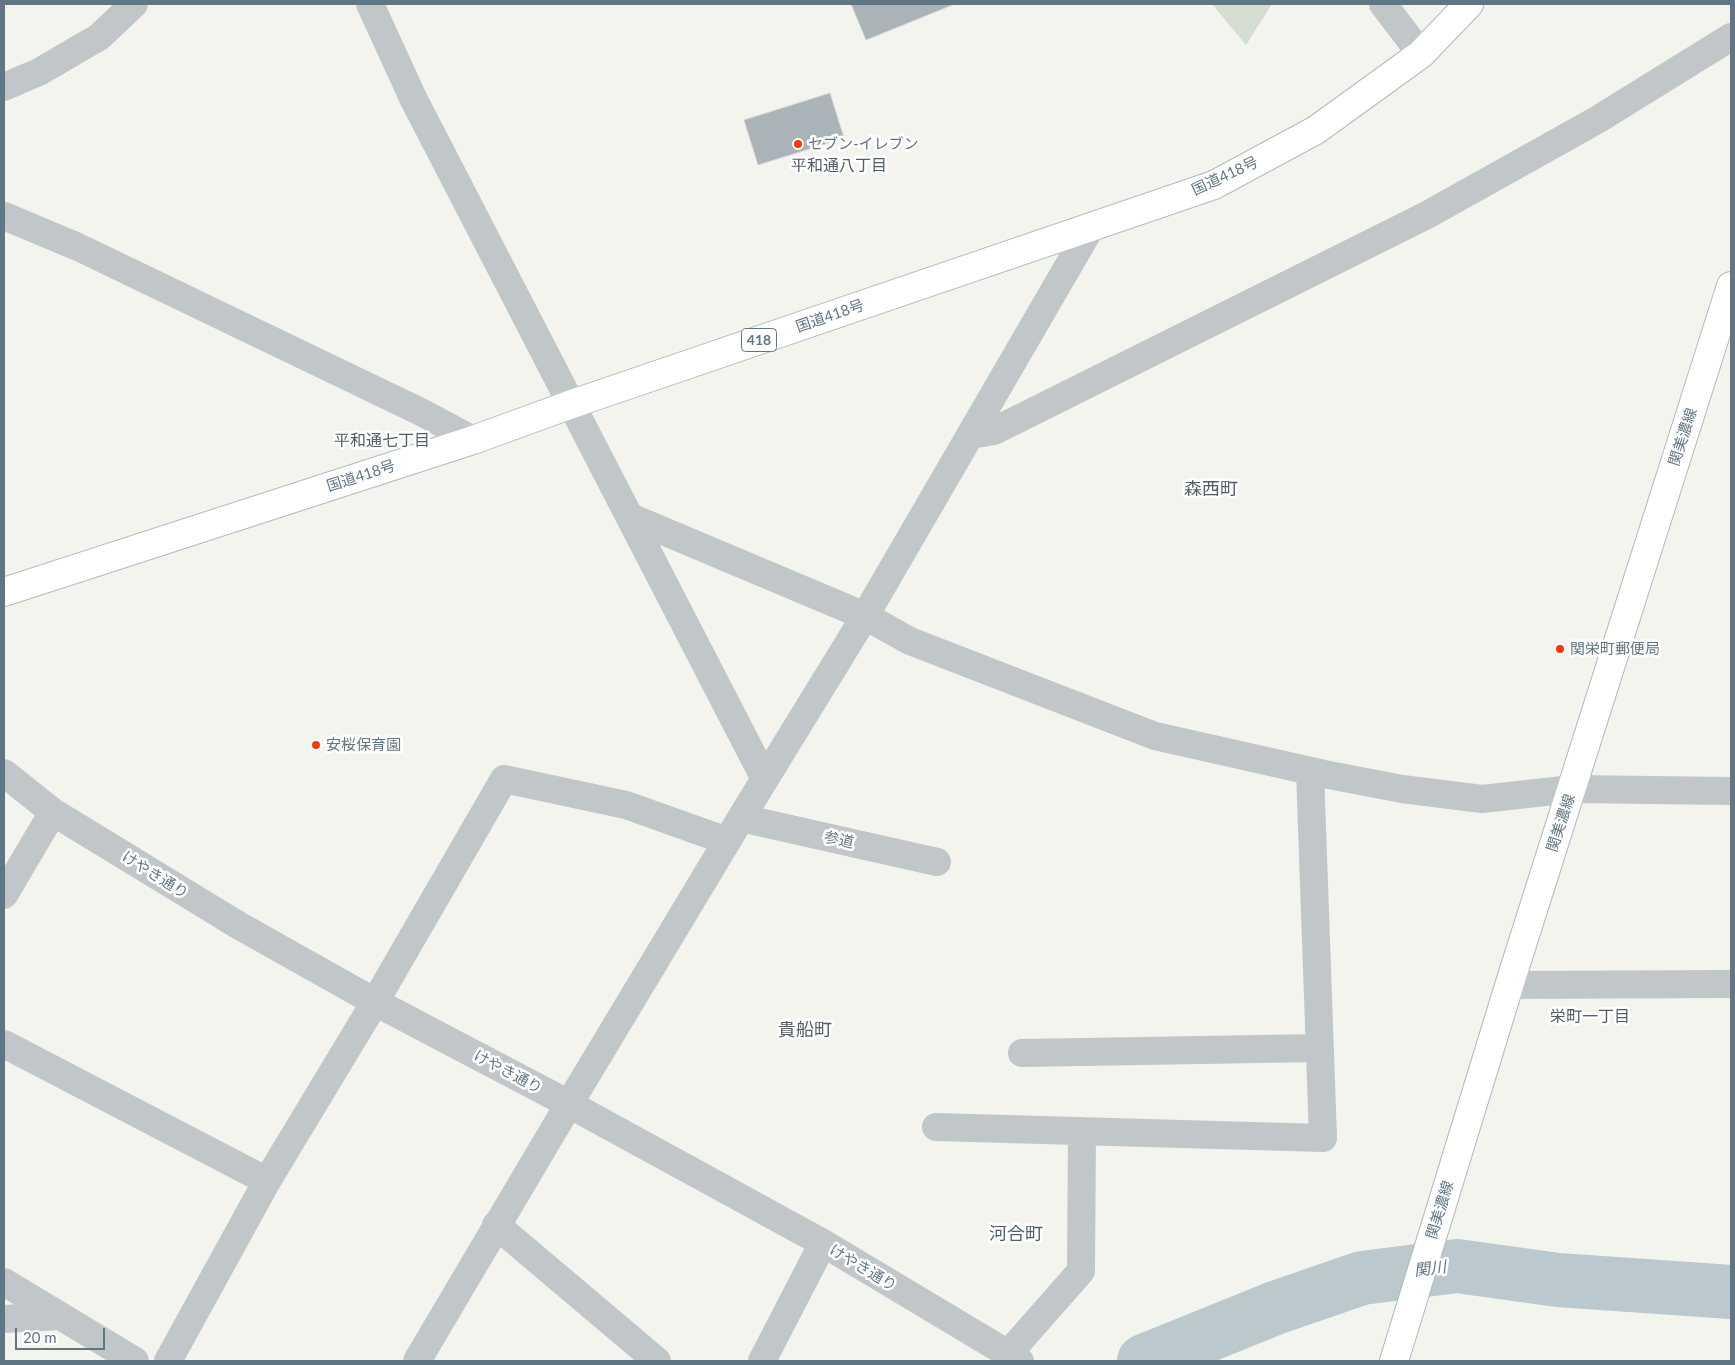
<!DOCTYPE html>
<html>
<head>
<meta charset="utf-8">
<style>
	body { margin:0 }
	#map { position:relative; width:1735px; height:1365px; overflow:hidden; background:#f4f4ef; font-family:Lato,sans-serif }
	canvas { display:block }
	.frame { position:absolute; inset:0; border:5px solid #607684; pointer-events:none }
	.scale { position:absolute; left:15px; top:1328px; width:90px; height:22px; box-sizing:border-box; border:2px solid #607684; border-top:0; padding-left:6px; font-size:15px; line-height:18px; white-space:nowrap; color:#607684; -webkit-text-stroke:4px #fff; paint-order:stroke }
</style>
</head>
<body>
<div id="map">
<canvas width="1735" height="1365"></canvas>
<div class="frame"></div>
<div class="scale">20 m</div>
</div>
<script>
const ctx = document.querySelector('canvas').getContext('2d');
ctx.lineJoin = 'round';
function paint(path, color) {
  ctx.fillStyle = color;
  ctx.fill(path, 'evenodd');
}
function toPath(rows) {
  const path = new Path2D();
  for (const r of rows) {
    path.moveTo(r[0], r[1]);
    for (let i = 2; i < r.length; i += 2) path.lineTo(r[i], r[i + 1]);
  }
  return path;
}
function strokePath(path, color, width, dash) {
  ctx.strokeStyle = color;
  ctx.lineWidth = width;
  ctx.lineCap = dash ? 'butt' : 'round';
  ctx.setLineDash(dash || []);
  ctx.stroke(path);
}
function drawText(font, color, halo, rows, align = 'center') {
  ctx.font = font + ' Lato,"Noto Sans JP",sans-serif';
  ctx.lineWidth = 5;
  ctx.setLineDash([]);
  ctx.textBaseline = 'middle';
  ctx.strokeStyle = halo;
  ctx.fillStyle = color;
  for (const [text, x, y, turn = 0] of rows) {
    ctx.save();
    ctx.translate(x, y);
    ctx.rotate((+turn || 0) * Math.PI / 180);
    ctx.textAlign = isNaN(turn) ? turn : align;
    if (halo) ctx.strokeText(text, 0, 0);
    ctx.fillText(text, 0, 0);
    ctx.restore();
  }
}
paint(toPath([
	[1212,4,1272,4,1246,45]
]), '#d5dcd0');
strokePath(toPath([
	[1144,1361,1275,1308,1362,1278,1457,1266,1558,1280,1731,1292]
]), '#bbc8cd', 54);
const building = toPath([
	[851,4,955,4,866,40,851,4],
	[830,93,844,138,758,165,744,120,830,93]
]);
paint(building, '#a9b3b8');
strokePath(building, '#d5d5d2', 1);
const major = toPath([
	[1394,1361,1513,973,1731,286]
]);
const highway = toPath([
	[4,592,473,440,572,404,1214,185,1316,130,1421,54,1469,4]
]);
strokePath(major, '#b4b9bc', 30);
strokePath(highway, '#b5b9bc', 30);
strokePath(toPath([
	[370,4,413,98,765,779],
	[1383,4,1421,54],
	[4,87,39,72,99,37,134,4],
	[4,216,78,247,423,413,473,440],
	[971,435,994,431,1427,215,1597,120,1731,37],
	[630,517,865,616,910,641,1155,736,1324,774,1402,789,1482,799,1572,789,1731,791],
	[4,773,53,812,238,925,375,1002,569,1104,823,1243,1020,1361],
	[741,818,937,862],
	[4,895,53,812],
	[1510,985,1731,984],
	[4,1044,267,1181],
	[1022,1053,1319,1048],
	[936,1127,1323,1138,1310,771],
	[496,1225,657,1361],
	[4,1282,135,1361],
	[4,1319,60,1316],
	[1008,1354,1081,1271,1082,1131],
	[168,1361,267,1181,375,1002,504,779,626,805,727,841],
	[417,1361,569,1104,741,818,865,616,1091,227],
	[762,1361,823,1243]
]), '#c1c6c9', 28);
strokePath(major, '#fff', 28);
strokePath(highway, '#fff', 28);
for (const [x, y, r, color] of [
	[798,144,5,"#f5390f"],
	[1560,649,5,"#f5390f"],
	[316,745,5,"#f5390f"]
]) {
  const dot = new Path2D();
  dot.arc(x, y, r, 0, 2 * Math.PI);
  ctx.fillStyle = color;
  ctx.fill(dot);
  strokePath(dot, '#fff', 2);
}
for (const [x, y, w] of [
	[759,340,35]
]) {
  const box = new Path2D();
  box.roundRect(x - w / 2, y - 11.5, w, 23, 4);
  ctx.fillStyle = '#fff';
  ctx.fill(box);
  strokePath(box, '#607684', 1);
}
drawText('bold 14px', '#607684', null, [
	["418",759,340]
]);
drawText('15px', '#607684', '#fff', [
	["セブン-イレブン",808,144],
	["関栄町郵便局",1570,649],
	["安桜保育園",326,745]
], 'left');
drawText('15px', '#607684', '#fff', [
	["国道418号",1225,176,-25],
	["国道418号",830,316,-19],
	["関美濃線",1683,437,-72],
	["国道418号",361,476,-18],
	["関美濃線",1561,823,-72],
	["参道",839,840,12],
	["けやき通り",155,875,32],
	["けやき通り",508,1072,28],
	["関美濃線",1440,1210,-73],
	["けやき通り",863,1268,31]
]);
drawText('16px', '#4f5e68', '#fff', [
	["平和通八丁目",839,166],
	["平和通七丁目",382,441],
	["栄町一丁目",1590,1017]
]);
drawText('italic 16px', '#5b7982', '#fff', [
	["関川",1430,1269,-7]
]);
drawText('18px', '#4f5e68', '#fff', [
	["森西町",1211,489],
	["貴船町",805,1030],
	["河合町",1016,1234]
]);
</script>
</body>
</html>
